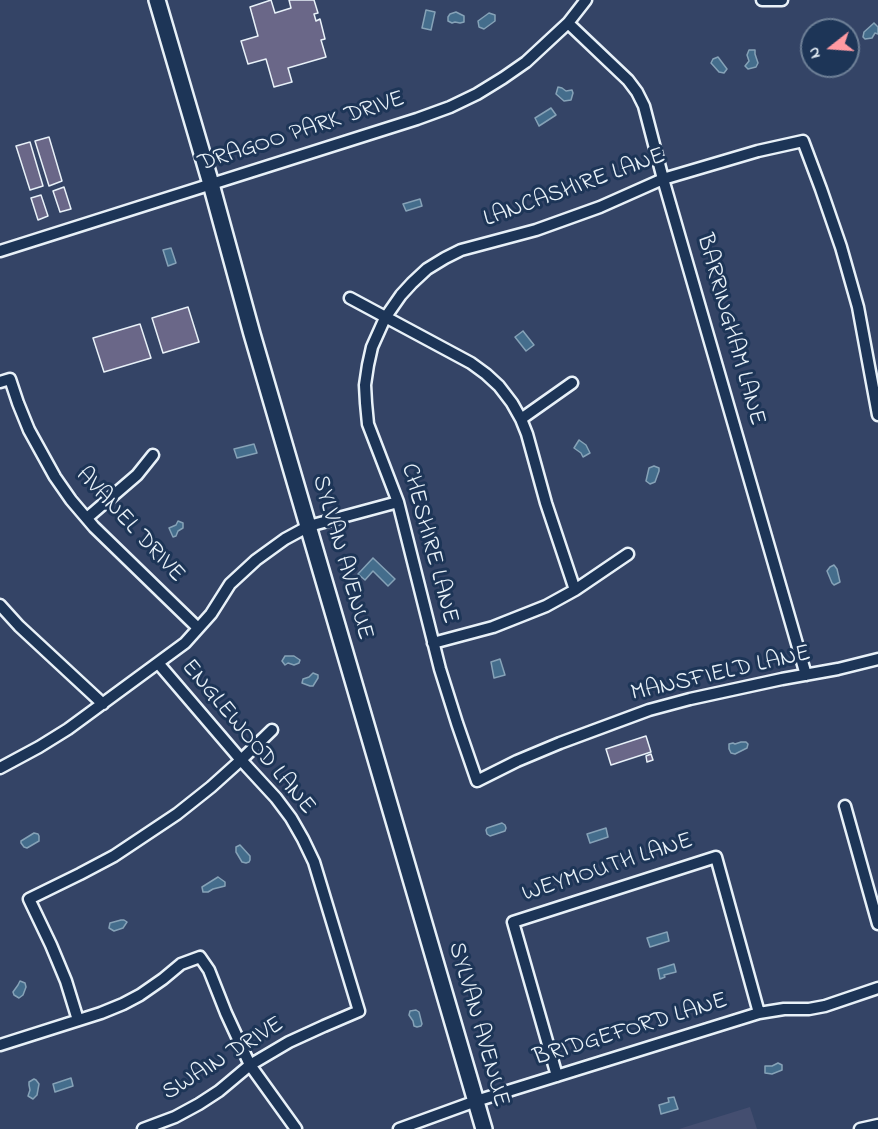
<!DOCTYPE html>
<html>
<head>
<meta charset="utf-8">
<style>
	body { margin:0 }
	#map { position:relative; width:878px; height:1129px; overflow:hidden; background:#344466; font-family:"Indie Flower",sans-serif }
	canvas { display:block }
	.north { position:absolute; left:800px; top:18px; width:60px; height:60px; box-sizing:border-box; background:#1d3557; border:2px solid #6e8097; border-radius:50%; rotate:253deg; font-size:16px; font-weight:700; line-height:24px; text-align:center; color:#e8f1f8 }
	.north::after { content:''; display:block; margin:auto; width:21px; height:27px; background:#ff9aa2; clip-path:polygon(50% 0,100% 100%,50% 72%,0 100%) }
</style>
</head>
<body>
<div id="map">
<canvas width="878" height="1129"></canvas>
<div class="north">N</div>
</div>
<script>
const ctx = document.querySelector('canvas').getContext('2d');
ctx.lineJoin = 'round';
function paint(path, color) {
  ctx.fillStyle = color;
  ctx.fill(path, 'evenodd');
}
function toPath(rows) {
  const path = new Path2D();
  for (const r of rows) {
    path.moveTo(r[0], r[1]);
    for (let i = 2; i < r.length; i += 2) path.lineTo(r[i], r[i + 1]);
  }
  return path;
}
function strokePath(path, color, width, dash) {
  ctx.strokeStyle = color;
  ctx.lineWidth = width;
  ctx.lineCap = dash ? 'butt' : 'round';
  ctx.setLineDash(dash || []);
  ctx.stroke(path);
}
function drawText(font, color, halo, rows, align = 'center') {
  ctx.font = font + ' "Indie Flower",sans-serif';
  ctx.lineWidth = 6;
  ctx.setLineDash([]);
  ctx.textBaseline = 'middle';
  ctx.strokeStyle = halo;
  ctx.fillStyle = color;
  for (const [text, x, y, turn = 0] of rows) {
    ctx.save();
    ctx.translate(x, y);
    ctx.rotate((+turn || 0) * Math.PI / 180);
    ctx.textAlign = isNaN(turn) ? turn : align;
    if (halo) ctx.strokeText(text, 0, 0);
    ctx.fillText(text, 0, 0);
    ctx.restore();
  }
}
paint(toPath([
	[750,1107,757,1129,679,1129]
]), '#444e70');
const water = toPath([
	[426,10,435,12,431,30,422,28,426,10],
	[456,12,464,16,464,22,460,23,455,22,452,23,448,21,448,17,450,14,456,12],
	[489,13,495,15,495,21,484,29,479,27,478,21,489,13],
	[874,23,878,27,878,34,875,33,872,38,865,39,863,37,864,32,874,23],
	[749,50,755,50,755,54,758,63,756,67,748,69,745,66,749,61,747,55,749,50],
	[718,57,727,69,724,73,719,72,711,63,713,59,718,57],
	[558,87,562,88,566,91,572,90,573,93,571,100,564,101,556,94,558,87],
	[551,108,556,115,539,126,535,118,551,108],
	[420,199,422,206,406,211,403,204,420,199],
	[171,248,176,263,168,266,163,250,171,248],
	[523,331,534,345,526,351,515,337,523,331],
	[579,440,586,445,590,453,583,457,581,453,574,448,579,440],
	[254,444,257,453,237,458,234,449,254,444],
	[654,466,659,468,659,471,655,482,650,484,646,481,649,468,654,466],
	[178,521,183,523,183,528,178,531,176,536,173,537,169,528,176,525,178,521],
	[373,558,395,579,388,586,373,571,365,580,358,574,373,558],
	[834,565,837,569,840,582,834,585,832,583,827,571,830,567,834,565],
	[285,656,294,656,300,660,299,663,294,665,288,663,285,665,282,661,285,656],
	[500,659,505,675,494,678,491,662,500,659],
	[313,673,318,675,318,678,313,686,310,686,302,683,303,679,309,677,313,673],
	[741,742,746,742,748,744,747,748,735,754,731,753,729,749,729,744,733,743,735,744,741,742],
	[502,823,505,825,506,828,505,831,490,836,487,834,486,830,487,828,502,823],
	[606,828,608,837,590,843,587,834,606,828],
	[34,833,38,834,39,836,39,841,27,848,24,847,21,843,21,841,34,833],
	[240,845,250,856,250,860,249,862,246,863,242,862,236,852,236,847,240,845],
	[218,877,225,882,225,886,213,889,208,892,203,892,202,887,218,877],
	[121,920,124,920,127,922,123,928,114,931,109,928,110,923,121,920],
	[667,932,669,941,650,947,647,938,667,932],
	[674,964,676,972,664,975,665,977,660,979,658,969,674,964],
	[20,981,25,983,26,987,23,995,19,998,14,995,13,992,18,985,20,981],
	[416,1010,419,1012,422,1024,421,1026,417,1027,414,1026,413,1021,409,1015,410,1011,416,1010],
	[778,1063,782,1065,782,1070,772,1074,765,1073,765,1066,772,1066,778,1063],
	[71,1078,73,1086,55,1092,53,1084,71,1078],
	[34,1079,36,1080,39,1084,37,1095,33,1099,28,1096,30,1090,29,1085,29,1082,34,1079],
	[674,1097,678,1109,661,1114,659,1105,669,1102,668,1098,674,1097]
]);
paint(water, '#446d8c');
strokePath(water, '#86a2b7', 1.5);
const building = toPath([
	[271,0,275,13,291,8,289,0,314,0,318,13,314,14,316,21,320,19,325,39,321,40,326,57,288,68,292,82,274,87,266,59,248,64,241,41,258,36,250,7,271,0],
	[49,137,62,181,49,186,35,141,49,137],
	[30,142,43,186,30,190,16,146,30,142],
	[64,187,71,209,60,212,53,191,64,187],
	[41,195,48,216,38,220,31,198,41,195],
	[188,307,199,342,163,353,152,318,188,307],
	[140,324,151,358,104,372,93,338,140,324],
	[646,736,651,752,611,765,606,749,646,736],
	[651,754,653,760,647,762,646,756,651,754]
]);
paint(building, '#6a6788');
strokePath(building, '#e8f1f8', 1.5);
const minor = toPath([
	[762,0,782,0],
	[568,23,628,80,637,92,644,106,663,179,806,675],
	[0,251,417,119,450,107,477,94,503,78,526,62,568,23,586,0],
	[350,298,471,363,486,374,499,386,512,403,521,419,527,434,546,503,575,590],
	[0,382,10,379,18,403,29,430,55,477,71,500,94,527,198,628],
	[878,415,858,307,841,247,821,189,803,141,758,151,663,179,600,207,536,230,461,250,445,258,427,269,412,283,401,295,385,318,372,347,368,365,365,385,366,403,368,424,398,502,440,669,457,723,477,781,517,761,560,743,649,710,690,699,782,679,838,669,878,659],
	[521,419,572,383],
	[87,518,137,475,153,455],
	[0,605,19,626,103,704],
	[433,643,493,627,546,606,575,590,628,554],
	[0,768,39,747,68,729,185,643,211,614,230,584,256,560,285,539,309,526,398,502],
	[845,806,878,924],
	[78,1020,66,981,51,945,29,899,80,874,114,856,177,814,211,787,241,760,272,730],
	[0,1045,101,1013,123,1004,140,995,163,979,181,964,200,957,209,970,226,1013,250,1065,296,1129],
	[557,1076,513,922,716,857,759,1013],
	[143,1129,175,1117,199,1104,219,1091,250,1065,289,1042,324,1026,359,1011,314,862,303,839,291,818,276,798,241,760,158,663],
	[399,1129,476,1101,759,1013,784,1009,809,1009,825,1006,878,988],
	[860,1129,878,1125]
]);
const secondary = toPath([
	[157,0,211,184,252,334,484,1129]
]);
strokePath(minor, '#e8f1f8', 15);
strokePath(secondary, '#e8f1f8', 20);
strokePath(minor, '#1d3557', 10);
strokePath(secondary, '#1d3557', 15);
drawText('24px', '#e8f1f8', '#1d3557', [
	["DRAGOO PARK DRIVE",302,133,-18],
	["LANCASHIRE LANE",575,189,-20],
	["BARRINGHAM LANE",729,330,74],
	["AVANEL DRIVE",129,526,47],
	["CHESHIRE LANE",428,544,75],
	["SYLVAN AVENUE",341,558,74],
	["MANSFIELD LANE",721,675,-13],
	["ENGLEWOOD LANE",247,738,50],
	["WEYMOUTH LANE",608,869,-18],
	["SYLVAN AVENUE",477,1025,74],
	["BRIDGEFORD LANE",631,1031,-17],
	["SWAIN DRIVE",224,1060,-32]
]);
</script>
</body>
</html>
